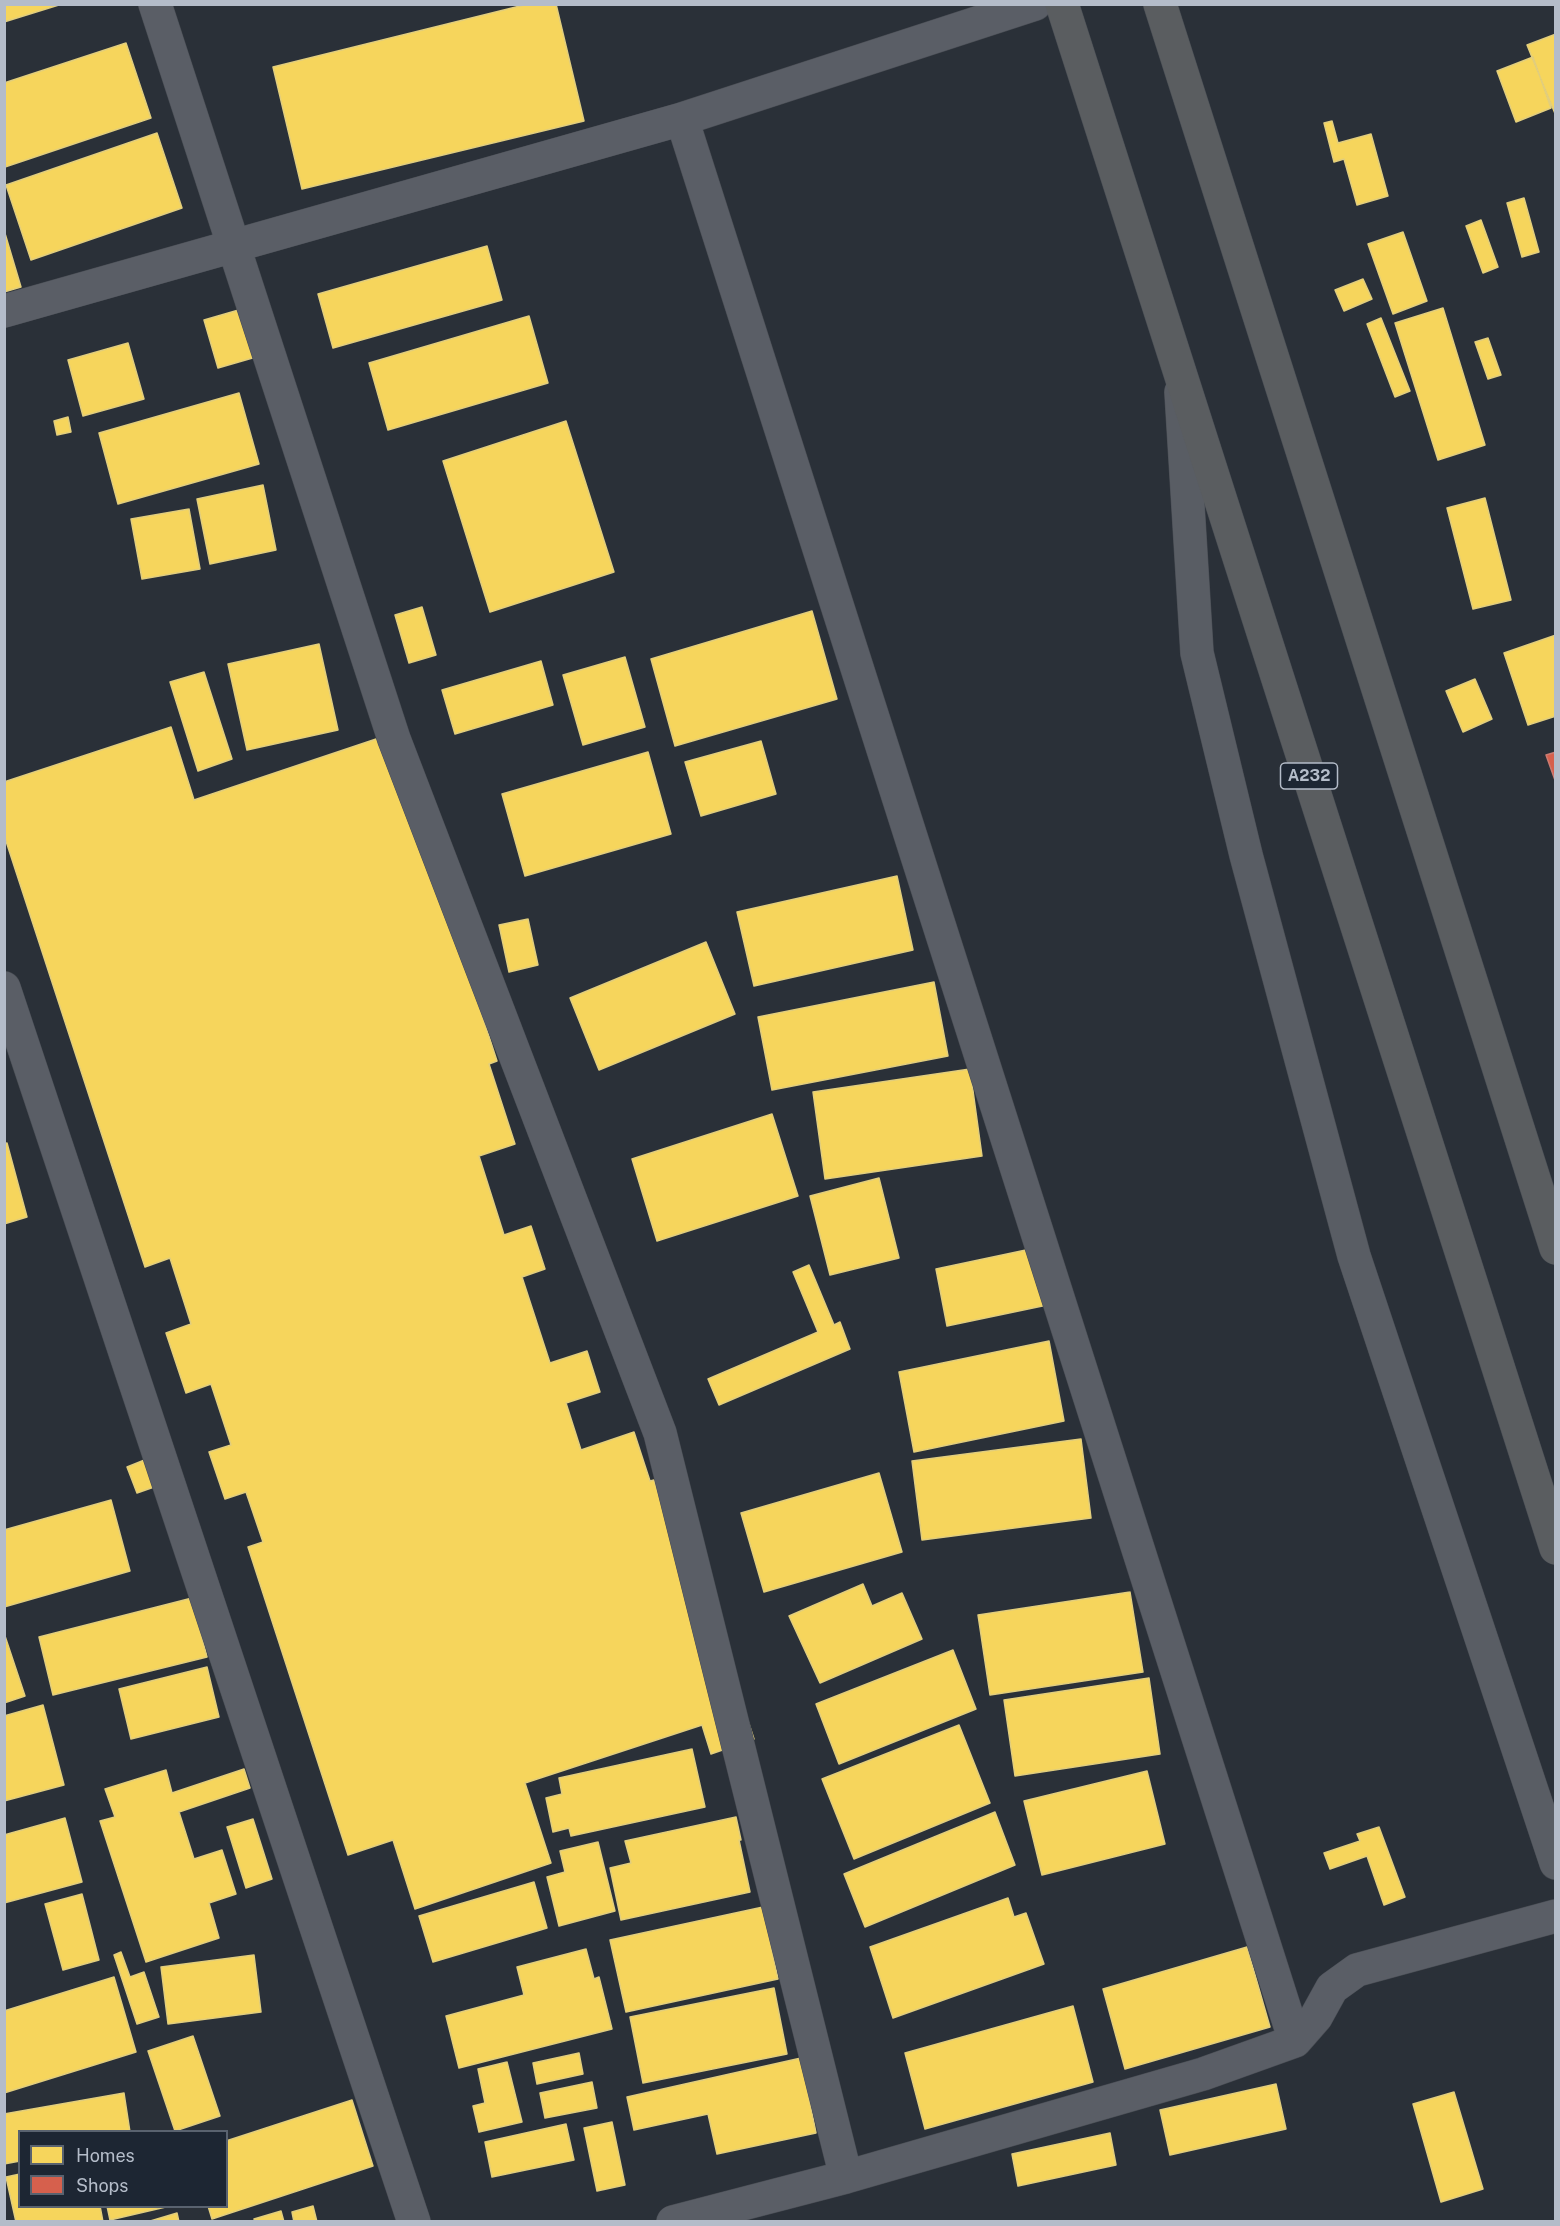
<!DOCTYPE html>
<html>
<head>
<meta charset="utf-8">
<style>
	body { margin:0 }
	#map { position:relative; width:1560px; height:2226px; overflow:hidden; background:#2a3038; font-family:"Public Sans",sans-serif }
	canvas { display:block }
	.frame { position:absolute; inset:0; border:6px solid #b4bcc9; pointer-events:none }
	.legend { position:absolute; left:18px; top:2130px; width:210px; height:78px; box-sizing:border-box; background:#1d2633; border:2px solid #59626f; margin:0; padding:8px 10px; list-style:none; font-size:18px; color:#b4bcc9 }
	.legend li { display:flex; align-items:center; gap:12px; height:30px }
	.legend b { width:30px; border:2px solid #59626f }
</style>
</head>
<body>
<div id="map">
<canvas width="1560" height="2226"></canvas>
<div class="frame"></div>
<ul class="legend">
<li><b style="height:16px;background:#f6d55c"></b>Homes</li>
<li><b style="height:16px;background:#d6604d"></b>Shops</li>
</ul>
</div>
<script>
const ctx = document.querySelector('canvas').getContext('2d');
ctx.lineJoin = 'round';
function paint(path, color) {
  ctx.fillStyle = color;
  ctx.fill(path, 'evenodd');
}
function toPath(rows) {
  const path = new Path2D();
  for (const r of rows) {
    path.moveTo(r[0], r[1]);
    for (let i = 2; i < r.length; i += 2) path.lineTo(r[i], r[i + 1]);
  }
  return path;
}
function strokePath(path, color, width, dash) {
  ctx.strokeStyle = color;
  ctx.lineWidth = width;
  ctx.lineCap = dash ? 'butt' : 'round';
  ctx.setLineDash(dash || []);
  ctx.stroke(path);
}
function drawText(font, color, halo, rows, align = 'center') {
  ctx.font = font + ' "Public Sans",sans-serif';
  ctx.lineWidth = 6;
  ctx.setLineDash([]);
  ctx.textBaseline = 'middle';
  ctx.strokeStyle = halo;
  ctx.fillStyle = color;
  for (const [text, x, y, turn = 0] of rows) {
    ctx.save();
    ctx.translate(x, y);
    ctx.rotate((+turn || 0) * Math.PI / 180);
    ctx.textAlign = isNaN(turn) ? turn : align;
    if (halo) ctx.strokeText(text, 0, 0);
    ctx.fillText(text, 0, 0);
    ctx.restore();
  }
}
const homes = toPath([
	[4,4,62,4,4,22,4,4],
	[528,4,556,4,584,121,302,189,273,67,528,4],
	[1556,34,1556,116,1527,45,1556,34],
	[126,43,151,118,5,167,4,83,126,43],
	[1533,57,1551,108,1516,122,1497,71,1533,57],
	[1332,121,1338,143,1371,134,1388,196,1357,205,1344,159,1334,162,1324,123,1332,121],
	[157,133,182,208,31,260,6,185,157,133],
	[1524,198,1539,252,1522,257,1507,203,1524,198],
	[1481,220,1498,267,1483,273,1466,226,1481,220],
	[4,230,21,287,4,292,4,230],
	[1403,232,1427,301,1393,314,1368,244,1403,232],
	[487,246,502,300,333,348,318,294,487,246],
	[1363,279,1372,299,1344,311,1335,290,1363,279],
	[1443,308,1485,445,1438,460,1395,323,1443,308],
	[242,309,256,357,218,368,204,320,242,309],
	[529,316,548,383,388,430,369,363,529,316],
	[1381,318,1410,391,1395,397,1367,324,1381,318],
	[1488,338,1501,375,1488,379,1475,342,1488,338],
	[128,343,144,399,83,416,68,360,128,343],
	[239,393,259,464,118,504,99,433,239,393],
	[68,417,71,432,57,435,54,421,68,417],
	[566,421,614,572,490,612,443,461,566,421],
	[263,485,276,550,210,564,197,499,263,485],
	[1485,498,1511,600,1473,609,1447,508,1485,498],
	[189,509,200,569,142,579,131,519,189,509],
	[422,607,436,655,409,663,395,615,422,607],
	[812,611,837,699,675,746,651,659,812,611],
	[1556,635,1556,716,1528,725,1504,653,1556,635],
	[319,644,338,730,247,750,228,664,319,644],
	[625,657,645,727,583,745,563,675,625,657],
	[541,661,553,705,455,734,442,690,541,661],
	[204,672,232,759,198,771,170,682,204,672],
	[1475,679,1492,719,1463,732,1446,691,1475,679],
	[171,727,194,800,391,734,497,1061,489,1064,515,1144,479,1156,504,1235,531,1226,545,1269,522,1277,550,1363,587,1351,600,1392,566,1403,581,1450,634,1432,650,1481,654,1480,713,1665,728,1660,754,1739,711,1754,702,1725,525,1783,551,1863,415,1909,393,1840,348,1855,248,1547,263,1542,246,1492,225,1499,209,1452,231,1445,211,1384,186,1393,166,1333,191,1324,170,1258,145,1267,4,835,4,782,171,727],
	[761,741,776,794,701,816,685,762,761,741],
	[648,752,671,834,525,876,502,794,648,752],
	[897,876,913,950,754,986,737,912,897,876],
	[528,919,538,965,509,972,499,925,528,919],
	[706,942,735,1014,599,1070,570,998,706,942],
	[934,982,948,1056,772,1090,758,1017,934,982],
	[970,1069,982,1156,825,1179,813,1092,970,1069],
	[772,1114,798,1196,657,1241,632,1159,772,1114],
	[7,1143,27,1217,4,1224,4,1144,7,1143],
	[879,1178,899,1258,830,1275,810,1196,879,1178],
	[1040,1247,1052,1304,947,1326,936,1269,1040,1247],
	[809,1265,834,1325,840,1322,850,1349,719,1405,708,1379,818,1332,793,1272,809,1265],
	[1049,1341,1064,1421,914,1452,899,1372,1049,1341],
	[1081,1439,1091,1518,922,1540,912,1461,1081,1439],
	[147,1459,157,1486,137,1493,127,1467,147,1459],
	[879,1473,902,1552,764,1592,741,1513,879,1473],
	[111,1500,130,1571,4,1607,4,1530,111,1500],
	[863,1584,872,1606,902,1593,922,1639,820,1683,789,1616,863,1584],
	[1130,1592,1143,1672,990,1695,978,1615,1130,1592],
	[192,1598,207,1657,53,1695,39,1637,192,1598],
	[4,1633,25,1696,4,1703,4,1633],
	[953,1650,976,1709,839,1764,816,1704,953,1650],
	[207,1667,219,1717,131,1739,119,1689,207,1667],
	[1149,1678,1160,1754,1015,1776,1004,1700,1149,1678],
	[43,1705,64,1785,4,1801,4,1716,43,1705],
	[959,1725,990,1803,854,1859,822,1779,959,1725],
	[692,1749,705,1807,571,1836,569,1828,553,1832,546,1798,562,1794,559,1778,692,1749],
	[244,1769,250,1788,179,1812,194,1859,222,1850,236,1894,209,1903,219,1938,146,1962,100,1821,115,1817,105,1789,166,1770,172,1793,244,1769],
	[1147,1771,1165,1844,1042,1875,1024,1801,1147,1771],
	[995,1812,1015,1865,865,1927,844,1874,995,1812],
	[736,1817,741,1840,739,1840,750,1892,621,1920,610,1868,631,1863,625,1841,736,1817],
	[65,1818,82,1882,4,1903,4,1835,65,1818],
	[253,1819,272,1879,246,1888,227,1827,253,1819],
	[1379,1827,1405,1897,1384,1905,1367,1856,1330,1869,1324,1853,1360,1841,1357,1834,1379,1827],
	[598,1842,615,1911,559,1926,547,1877,565,1872,560,1851,598,1842],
	[534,1882,547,1928,433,1962,419,1916,534,1882],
	[82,1894,99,1960,63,1970,45,1904,82,1894],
	[1008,1898,1014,1917,1026,1913,1044,1964,893,2018,870,1947,1008,1898],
	[763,1907,778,1979,626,2012,610,1940,763,1907],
	[1247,1947,1270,2027,1125,2069,1103,1989,1247,1947],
	[586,1949,594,1979,599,1977,612,2029,459,2068,446,2016,524,1995,517,1967,586,1949],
	[121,1952,130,1977,144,1972,159,2017,137,2024,114,1955,121,1952],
	[254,1955,261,2012,168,2024,161,1967,254,1955],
	[114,1977,136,2052,4,2093,4,2011,114,1977],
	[774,1988,787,2054,643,2083,630,2017,774,1988],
	[1073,2006,1093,2082,925,2129,905,2053,1073,2006],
	[193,2036,220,2116,175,2131,148,2051,193,2036],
	[579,2053,583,2074,537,2084,533,2063,579,2053],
	[801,2058,816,2133,717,2154,708,2114,634,2130,627,2097,801,2058],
	[507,2062,522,2122,479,2132,473,2106,485,2103,478,2069,507,2062],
	[592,2082,597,2108,545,2118,540,2093,592,2082],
	[1276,2084,1286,2129,1170,2155,1160,2110,1276,2084],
	[1454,2092,1483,2189,1441,2202,1413,2104,1454,2092],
	[124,2093,130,2132,20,2132,20,2161,4,2164,4,2114,124,2093],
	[352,2100,373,2166,212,2219,208,2206,226,2206,226,2141,352,2100],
	[612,2122,625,2185,597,2191,584,2128,612,2122],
	[566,2124,574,2160,492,2177,485,2142,566,2124],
	[1110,2133,1116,2165,1018,2186,1012,2154,1110,2133],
	[20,2174,20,2206,100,2206,103,2222,16,2222,6,2177,20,2174],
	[107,2206,170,2206,110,2220,107,2206],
	[313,2206,317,2222,294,2222,292,2212,313,2206],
	[281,2211,284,2222,255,2222,254,2219,281,2211],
	[177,2213,179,2222,147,2222,177,2213]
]);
paint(homes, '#f6d55c');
strokePath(homes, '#e2ce7d', 1.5);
const shops = toPath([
	[1556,752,1556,783,1546,755,1556,752]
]);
paint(shops, '#d6604d');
strokePath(shops, '#cc7c72', 1.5);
const street = toPath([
	[155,4,394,739,660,1433,846,2177],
	[682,119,1295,2041],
	[4,311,682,119,1035,4],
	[4,988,414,2222],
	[673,2222,846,2177,1203,2074,1295,2041,1316,2017,1332,1988,1357,1970,1556,1916]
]);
const secondary = toPath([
	[1181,392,1197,653,1246,855,1354,1256,1556,1863]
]);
const highway = toPath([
	[1062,4,1556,1548],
	[1160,4,1556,1248]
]);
strokePath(street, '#484c53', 34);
strokePath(secondary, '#484c53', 34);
strokePath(highway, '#474c53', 34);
strokePath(street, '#5a5e66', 33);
strokePath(secondary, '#595d64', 33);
strokePath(highway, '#5a5d60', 33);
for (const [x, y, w] of [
	[1309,776,57]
]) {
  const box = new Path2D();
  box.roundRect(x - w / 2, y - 13, w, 26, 4.5);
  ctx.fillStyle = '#1d2633';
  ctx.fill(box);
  strokePath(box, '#b4bcc9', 1.5);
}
drawText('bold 16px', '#b4bcc9', null, [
	["A232",1309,776]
]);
</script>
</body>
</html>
